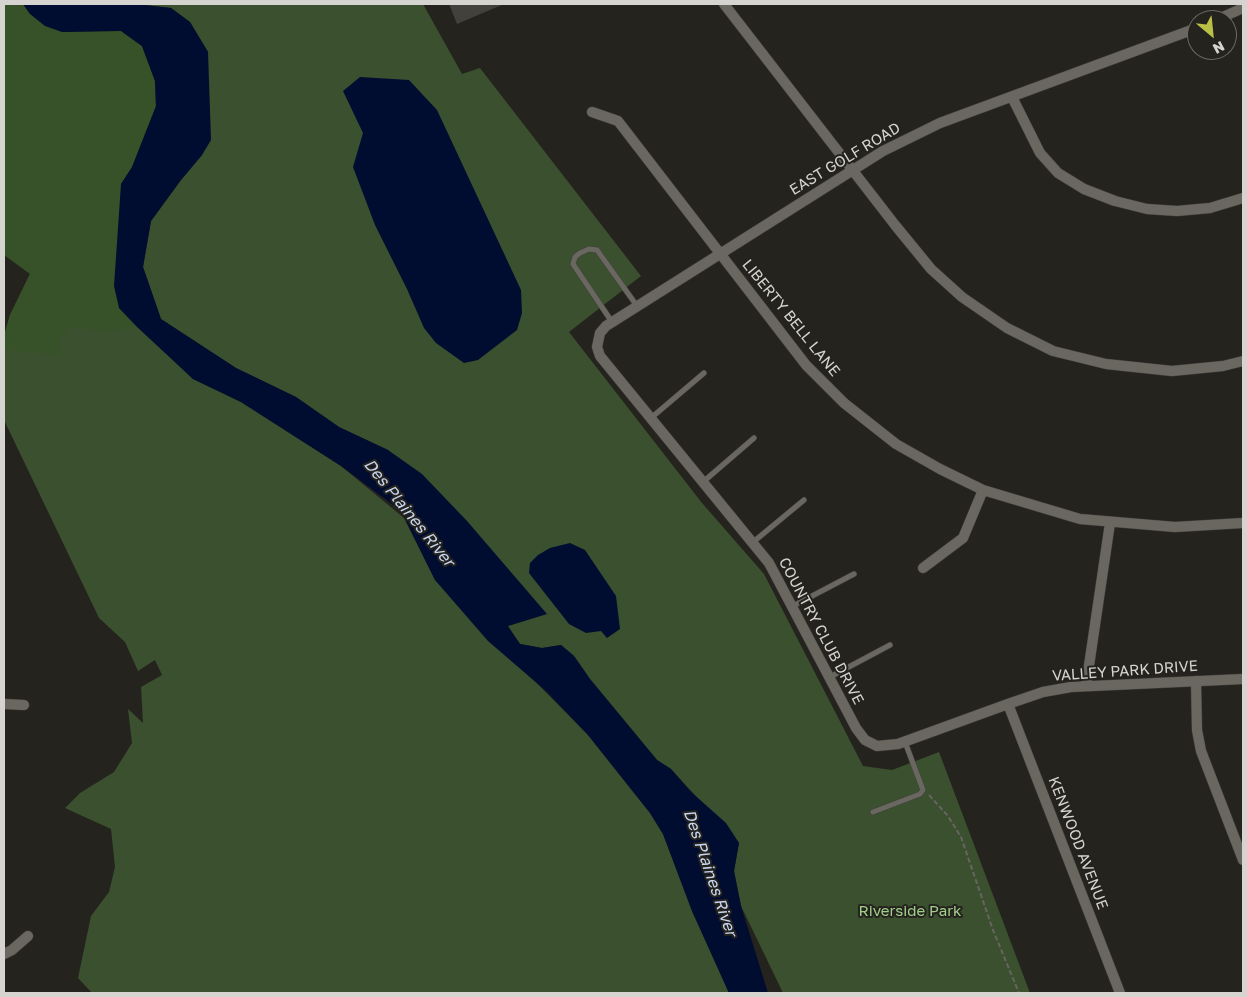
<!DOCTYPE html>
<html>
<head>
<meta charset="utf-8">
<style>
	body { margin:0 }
	#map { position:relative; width:1247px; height:997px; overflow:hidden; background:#25231e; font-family:"Golos Text",sans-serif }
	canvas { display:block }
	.frame { position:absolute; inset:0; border:5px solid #d5d4d0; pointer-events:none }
	.north { position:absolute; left:1187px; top:10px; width:50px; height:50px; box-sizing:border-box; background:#25231e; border:1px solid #6b6a65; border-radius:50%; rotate:152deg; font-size:14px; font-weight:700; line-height:20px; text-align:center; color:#d5d4d0 }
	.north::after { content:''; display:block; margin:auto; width:18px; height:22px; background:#bac045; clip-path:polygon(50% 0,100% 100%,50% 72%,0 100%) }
</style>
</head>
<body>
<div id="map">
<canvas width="1247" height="997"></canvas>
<div class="frame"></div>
<div class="north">N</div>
</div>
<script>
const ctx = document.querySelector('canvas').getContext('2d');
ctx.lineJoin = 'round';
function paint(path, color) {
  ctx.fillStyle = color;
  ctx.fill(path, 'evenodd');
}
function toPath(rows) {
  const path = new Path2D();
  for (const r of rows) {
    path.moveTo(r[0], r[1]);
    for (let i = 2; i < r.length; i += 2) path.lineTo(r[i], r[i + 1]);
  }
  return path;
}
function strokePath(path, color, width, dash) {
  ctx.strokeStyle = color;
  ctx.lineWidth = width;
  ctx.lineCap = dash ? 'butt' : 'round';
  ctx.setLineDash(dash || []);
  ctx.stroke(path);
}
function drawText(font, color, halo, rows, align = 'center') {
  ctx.font = font + ' "Golos Text",sans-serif';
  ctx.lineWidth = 4;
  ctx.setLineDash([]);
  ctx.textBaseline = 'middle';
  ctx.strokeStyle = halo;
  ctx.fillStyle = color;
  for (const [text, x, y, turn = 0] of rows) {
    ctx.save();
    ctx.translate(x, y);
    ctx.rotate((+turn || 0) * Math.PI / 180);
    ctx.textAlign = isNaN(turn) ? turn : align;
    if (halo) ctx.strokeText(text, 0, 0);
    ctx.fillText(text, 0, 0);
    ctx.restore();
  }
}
paint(toPath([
	[136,4,423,4,462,74,480,68,641,276,569,332,702,503,764,574,863,766,892,770,939,752,1030,993,783,993,741,906,734,871,739,843,671,769,657,760,590,679,574,656,561,645,542,648,520,644,507,626,546,614,388,450,339,427,296,397,236,368,161,319,143,267,151,221,181,180,202,155,208,105,208,52,190,22,171,8],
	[30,14,45,26,62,32,121,31,156,106,132,167,121,184,119,308,193,379,241,402,341,466,404,518,435,580,588,735,650,813,663,834,692,911,729,993,92,993,78,978,91,916,109,892,115,867,111,829,65,808,80,793,114,772,132,743,128,709,143,723,141,687,162,675,155,660,138,671,125,642,99,618,4,420,4,336,10,315,30,274]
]), '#3a502f');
paint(toPath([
	[4,4,23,4,30,14,62,32,121,31,142,46,155,81,156,106,132,167,121,184,119,308,136,326,106,332,72,326,60,338,58,355,4,349,4,336,10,315,30,274,4,255]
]), '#375228');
paint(toPath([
	[23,4,136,4,171,8,190,22,208,52,211,140,202,155,181,180,151,221,143,267,161,319,236,368,296,397,339,427,388,450,422,474,467,521,547,614,508,626,520,644,542,648,561,645,574,656,590,679,657,760,671,769,690,791,726,823,739,843,734,871,741,906,768,993,729,993,692,911,663,834,650,813,588,735,546,691,488,641,435,580,401,511,341,466,241,402,193,379,136,326,119,308,114,286,121,184,132,167,156,106,155,81,142,46,121,31,62,32,45,26,30,14],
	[360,77,409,80,437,110,521,290,522,313,517,330,478,360,464,363,436,343,424,328,407,289,375,225,353,167,363,133,343,91],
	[570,543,585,550,616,596,620,629,607,638,601,631,586,633,569,624,529,573,530,563,538,555,550,548]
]), '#010d30');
paint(toPath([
	[449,4,504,4,457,24]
]), '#43413b');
const service = toPath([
	[612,322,573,264,575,257,580,253,589,249,597,250,637,306],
	[651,418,704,373],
	[703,482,754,438],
	[752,543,804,500],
	[793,606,854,574],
	[830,677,890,645],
	[873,812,920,794,923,790,905,742]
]);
const minor = toPath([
	[724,4,895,225,931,269,962,297,1007,328,1053,351,1106,364,1172,371,1223,366,1243,361],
	[1216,20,1243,8],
	[1197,28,940,123,883,151,606,326,600,333,597,347,600,356,769,563,856,728,865,740,877,746,898,744,1008,704,1043,692,1071,687,1243,679],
	[1012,97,1040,153,1058,173,1084,189,1115,201,1147,209,1177,211,1210,208,1243,198],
	[592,112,618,121,806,365,844,403,896,444,940,469,983,490,1080,519,1175,527,1243,523],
	[923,568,963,538,983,490],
	[1196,681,1197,730,1201,751,1243,860],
	[1086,686,1110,523],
	[4,704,24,705],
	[1008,704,1120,993],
	[4,954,12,950,28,936]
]);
strokePath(service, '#42413c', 6);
strokePath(minor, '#42413c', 11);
strokePath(toPath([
	[929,795,948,816,961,837,993,930,1019,993]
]), '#666560', 2, [5, 2.5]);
strokePath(service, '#6a6761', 5);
strokePath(minor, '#6a6761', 10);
drawText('15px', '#d5d4d0', '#25231e', [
	["EAST GOLF ROAD",845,159,-31],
	["LIBERTY BELL LANE",791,318,51],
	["COUNTRY CLUB DRIVE",821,631,62],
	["VALLEY PARK DRIVE",1125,671,-4],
	["KENWOOD AVENUE",1078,843,69]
]);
drawText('15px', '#a2d08c', '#25231e', [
	["Riverside Park",910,911]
]);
drawText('italic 16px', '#c7d6f2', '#25231e', [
	["Des Plaines River",409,513,51],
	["Des Plaines River",710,873,71]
]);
</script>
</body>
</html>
